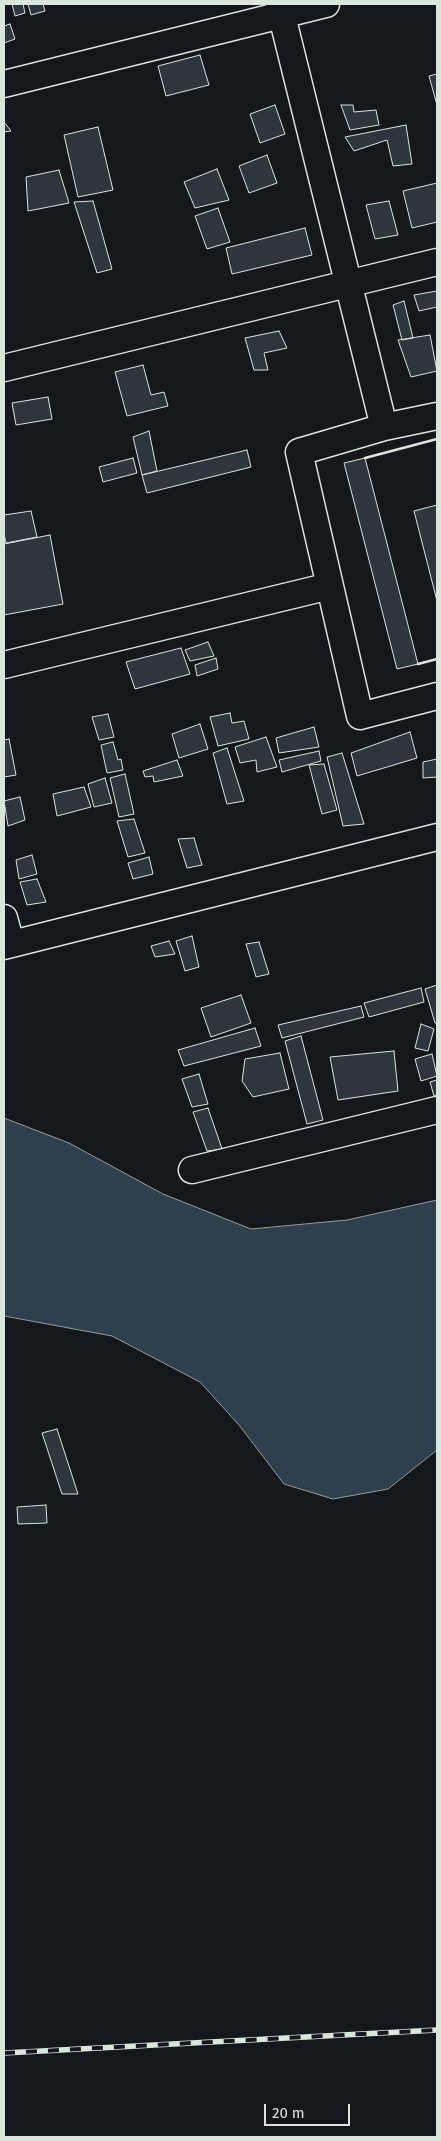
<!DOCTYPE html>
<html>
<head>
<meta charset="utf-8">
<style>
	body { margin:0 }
	#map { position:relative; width:441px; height:2141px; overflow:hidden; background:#14181c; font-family:"Fira Sans",sans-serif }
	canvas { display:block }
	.frame { position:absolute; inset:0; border:5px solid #d8e6dc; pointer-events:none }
	.scale { position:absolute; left:264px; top:2104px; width:86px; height:22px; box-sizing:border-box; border:2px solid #d8e6dc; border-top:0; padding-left:6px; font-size:15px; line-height:18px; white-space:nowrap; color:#d8e6dc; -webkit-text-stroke:4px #14181c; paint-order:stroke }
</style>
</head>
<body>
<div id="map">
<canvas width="441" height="2141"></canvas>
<div class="frame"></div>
<div class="scale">20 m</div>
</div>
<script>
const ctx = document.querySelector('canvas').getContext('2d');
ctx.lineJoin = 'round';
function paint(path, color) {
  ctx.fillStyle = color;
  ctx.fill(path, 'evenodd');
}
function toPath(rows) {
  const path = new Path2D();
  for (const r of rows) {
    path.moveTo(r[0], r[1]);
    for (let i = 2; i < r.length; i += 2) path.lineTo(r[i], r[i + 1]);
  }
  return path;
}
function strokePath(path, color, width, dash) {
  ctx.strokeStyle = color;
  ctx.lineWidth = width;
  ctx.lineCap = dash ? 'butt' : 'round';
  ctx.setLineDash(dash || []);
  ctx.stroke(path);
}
const water = toPath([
	[4,1118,69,1143,163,1194,251,1229,347,1220,437,1200,437,1450,388,1489,333,1499,284,1484,239,1425,200,1382,112,1336,4,1316,4,1118]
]);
paint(water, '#2f3f4d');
strokePath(water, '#939e99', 1);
const building = toPath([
	[12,4,23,4,25,13,15,16,12,4],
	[28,4,43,4,45,11,31,15,28,4],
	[10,24,15,39,4,43,4,26,10,24],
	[200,55,209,85,166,96,158,66,200,55],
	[437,74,437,105,429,76,437,74],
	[275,105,285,134,260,143,250,114,275,105],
	[341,105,353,105,354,112,376,110,379,125,350,130,341,105],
	[4,122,11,131,4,132,4,122],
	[406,125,412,164,393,166,387,140,354,151,345,137,406,125],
	[98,127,113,190,78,197,64,135,98,127],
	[267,155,277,183,249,193,239,166,267,155],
	[217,169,229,200,195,208,184,182,217,169],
	[59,170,69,203,28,211,26,177,59,170],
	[437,183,437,222,412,228,403,191,437,183],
	[93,201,112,269,97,273,74,202,93,201],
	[389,201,398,235,375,239,366,205,389,201],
	[218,208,230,242,207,249,195,216,218,208],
	[305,228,312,255,232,274,226,248,305,228],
	[437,291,437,307,419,311,414,295,437,291],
	[404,301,413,338,402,340,393,305,404,301],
	[279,331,287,348,264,353,268,370,254,370,245,338,279,331],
	[430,335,437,371,411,377,398,340,430,335],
	[143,365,151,395,164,392,168,406,127,416,115,372,143,365],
	[48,397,52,419,16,425,12,403,48,397],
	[149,431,157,471,142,475,133,437,149,431],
	[247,450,251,467,147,493,142,475,247,450],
	[133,458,137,473,103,482,99,467,133,458],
	[365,458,418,664,397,669,344,463,365,458],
	[437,505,437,601,414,511,437,505],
	[31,511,37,537,6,543,4,534,4,515,31,511],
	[50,535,63,604,4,615,4,544,50,535],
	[208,642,214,656,190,661,185,650,208,642],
	[181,648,190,674,135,689,126,662,181,648],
	[216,658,218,669,197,676,195,665,216,658],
	[230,713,232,723,244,721,249,739,218,746,210,717,230,713],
	[108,714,114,737,99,740,92,717,108,714],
	[200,724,208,749,179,758,172,734,200,724],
	[314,727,319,747,279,753,276,738,314,727],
	[410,732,417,758,357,776,351,753,410,732],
	[266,737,277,767,257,772,256,760,240,763,235,747,266,737],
	[9,739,16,775,4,777,4,740,9,739],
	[113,742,118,760,121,759,123,770,107,773,101,745,113,742],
	[227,748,244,801,227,804,213,753,227,748],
	[319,751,321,761,282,772,279,760,319,751],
	[342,753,364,824,343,826,327,757,342,753],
	[437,759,437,777,423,778,423,762,437,759],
	[177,760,183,776,154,782,153,776,145,777,143,771,177,760],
	[324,764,337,810,322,814,309,765,324,764],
	[125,774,134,814,119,817,110,778,125,774],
	[105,778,112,803,94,807,88,784,105,778],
	[84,787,91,807,57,816,53,794,84,787],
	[20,797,25,820,8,826,4,801,20,797],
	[134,819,145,853,128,857,117,821,134,819],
	[194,838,202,865,187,868,178,839,194,838],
	[32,855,37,874,19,879,16,860,32,855],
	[149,857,153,874,133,879,128,863,149,857],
	[37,879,46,902,27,905,20,882,37,879],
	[192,936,199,967,185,971,176,941,192,936],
	[169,941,175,954,155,957,151,946,169,941],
	[259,942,269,974,256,977,246,944,259,942],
	[437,985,437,1023,435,1023,425,989,437,985],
	[421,988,424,1002,369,1017,364,1003,421,988],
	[241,995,251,1023,211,1037,201,1008,241,995],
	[361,1006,364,1017,282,1038,278,1025,361,1006],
	[421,1024,434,1029,428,1051,415,1048,421,1024],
	[255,1028,261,1046,184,1066,178,1050,255,1028],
	[301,1036,323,1120,307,1124,285,1041,301,1036],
	[394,1051,398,1091,338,1100,330,1057,394,1051],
	[280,1053,289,1089,253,1097,242,1081,245,1059,280,1053],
	[432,1054,437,1076,421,1081,415,1059,432,1054],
	[199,1074,208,1104,192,1107,182,1079,199,1074],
	[437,1080,437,1095,434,1096,430,1082,437,1080],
	[208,1108,222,1149,207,1151,193,1112,208,1108],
	[57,1429,78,1494,62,1494,42,1433,57,1429],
	[46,1505,47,1523,18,1524,17,1507,46,1505]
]);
paint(building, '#2c363c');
strokePath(building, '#d8e6dc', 1);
const street = toPath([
	[279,4,384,427],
	[4,84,326,4],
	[4,368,437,262],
	[437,416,384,427,299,452,360,716,437,696],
	[4,665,330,586],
	[4,918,11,944],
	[4,946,437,837],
	[192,1170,437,1110]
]);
strokePath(street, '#d8e6dc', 29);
strokePath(street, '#14181c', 26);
const rail = toPath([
	[4,2053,437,2030]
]);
strokePath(rail, '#d8e6dc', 5.5);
strokePath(rail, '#14181c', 4, [11]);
strokePath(toPath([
	[365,458,437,439],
	[418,664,437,659]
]), '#d8e6dc', 2.5);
</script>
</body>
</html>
